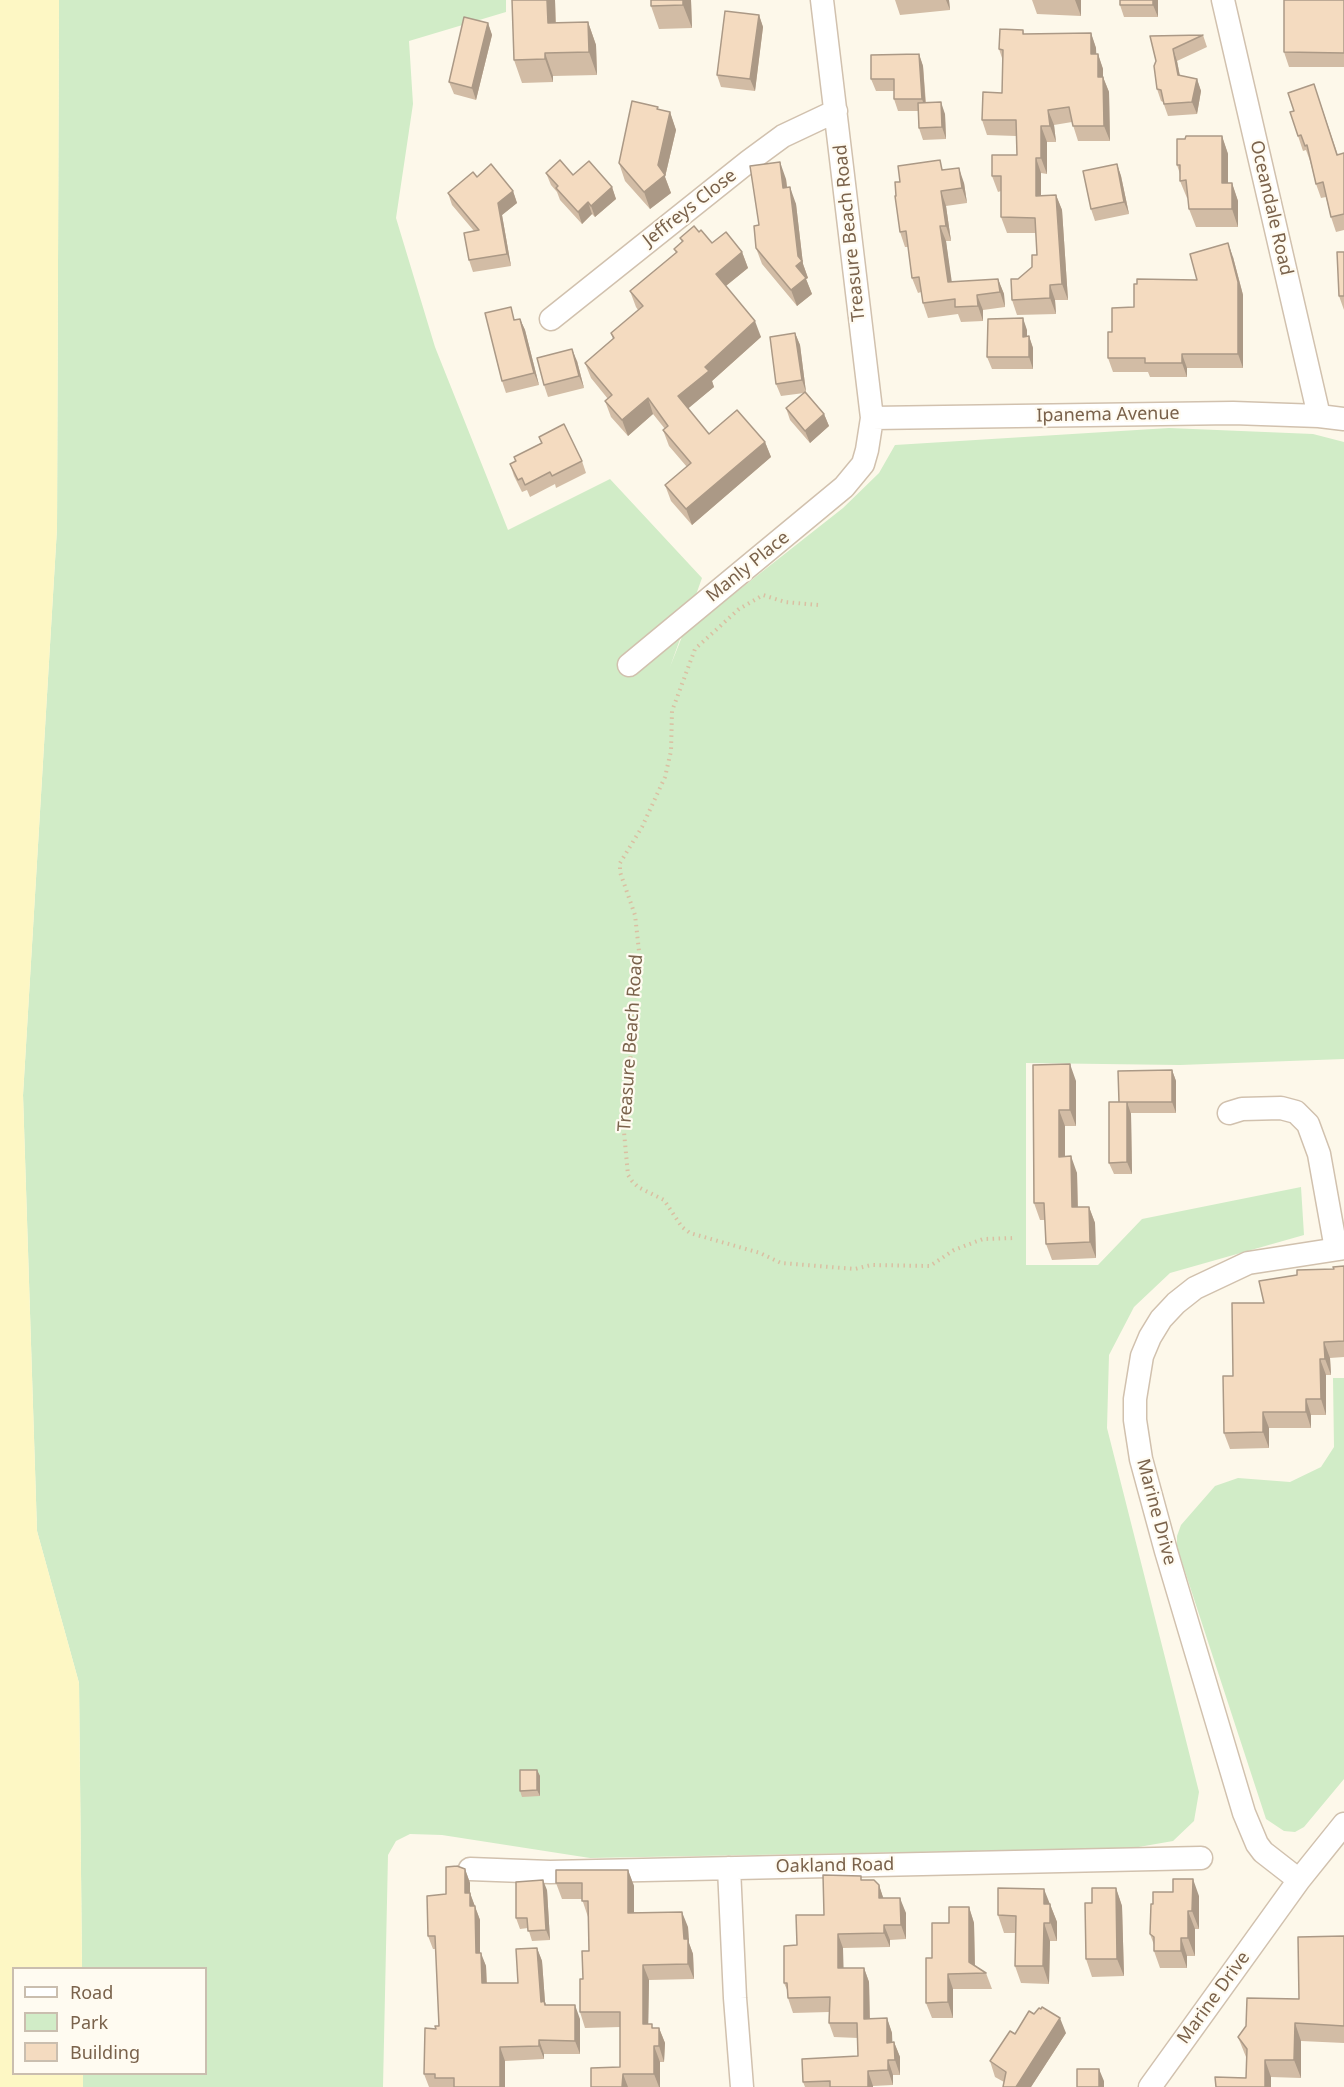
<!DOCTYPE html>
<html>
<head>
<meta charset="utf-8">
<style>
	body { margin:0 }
	#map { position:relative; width:1344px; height:2087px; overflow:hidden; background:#fdf8ea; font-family:"Noto Sans",sans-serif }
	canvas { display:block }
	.legend { position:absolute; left:12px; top:1967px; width:195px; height:108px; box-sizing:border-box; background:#fffbf1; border:2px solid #cabeaf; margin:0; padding:8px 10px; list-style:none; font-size:18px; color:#7a624b }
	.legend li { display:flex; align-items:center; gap:12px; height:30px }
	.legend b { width:30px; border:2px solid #cabeaf }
</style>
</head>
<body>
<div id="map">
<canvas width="1344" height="2087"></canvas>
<ul class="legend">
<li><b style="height:8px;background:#fff"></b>Road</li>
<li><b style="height:16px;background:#d1ecc7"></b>Park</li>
<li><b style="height:16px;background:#f4dbc0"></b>Building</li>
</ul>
</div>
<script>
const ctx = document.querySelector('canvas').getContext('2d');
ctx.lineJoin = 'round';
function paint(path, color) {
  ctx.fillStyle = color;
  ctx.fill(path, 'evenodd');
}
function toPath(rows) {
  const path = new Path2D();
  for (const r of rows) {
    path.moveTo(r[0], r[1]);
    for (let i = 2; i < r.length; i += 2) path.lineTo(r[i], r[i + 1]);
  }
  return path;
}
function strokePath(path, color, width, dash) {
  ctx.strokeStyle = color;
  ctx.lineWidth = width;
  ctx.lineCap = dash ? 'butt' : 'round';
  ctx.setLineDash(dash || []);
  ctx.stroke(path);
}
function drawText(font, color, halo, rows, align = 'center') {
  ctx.font = font + ' "Noto Sans",sans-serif';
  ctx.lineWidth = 4.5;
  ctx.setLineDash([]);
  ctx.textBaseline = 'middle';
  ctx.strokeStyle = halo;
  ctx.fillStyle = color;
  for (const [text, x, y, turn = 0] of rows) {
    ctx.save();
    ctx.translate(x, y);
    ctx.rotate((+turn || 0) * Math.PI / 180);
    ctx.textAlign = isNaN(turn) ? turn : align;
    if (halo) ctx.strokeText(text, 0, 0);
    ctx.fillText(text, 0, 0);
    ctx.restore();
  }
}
paint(toPath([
	[59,0,506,0,506,12,409,41,413,104,396,218,435,347,508,530,610,479,702,578,670,667,683,634,843,508,879,473,895,445,1169,428,1313,434,1344,442,1344,1059,1180,1065,1026,1063,1026,1265,1098,1265,1142,1219,1301,1187,1304,1235,1170,1273,1134,1307,1109,1355,1107,1428,1199,1792,1194,1821,1173,1841,1133,1848,590,1858,442,1835,410,1834,396,1841,388,1855,383,2087,83,2087,83,2074,206,2074,206,1968,82,1968,79,1683,37,1531,23,1095,57,528],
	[1333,1378,1344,1378,1344,1779,1304,1827,1295,1832,1284,1831,1266,1819,1177,1547,1177,1536,1181,1525,1215,1486,1238,1478,1290,1482,1321,1467,1334,1447]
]), '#d1ecc7');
paint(toPath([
	[0,0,59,0,57,528,23,1095,37,1531,79,1683,82,1968,14,1968,14,2074,83,2074,83,2087,0,2087]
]), '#fdf7c4');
const minor = toPath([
	[1223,0,1319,416],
	[551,319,749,161,783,136,836,111],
	[872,418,1233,413,1319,416,1344,419],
	[629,665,844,487,863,464,867,450,872,418,822,0],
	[1229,1113,1242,1109,1281,1108,1296,1112,1308,1124,1319,1154,1336,1249],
	[729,1868,735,1998,742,2087],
	[470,1869,550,1872,1201,1858],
	[1299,1880,1263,1852,1257,1844,1244,1813,1166,1551,1141,1459,1135,1420,1135,1399,1142,1356,1150,1337,1161,1319,1176,1303,1195,1288,1248,1263,1344,1248],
	[1150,2087,1299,1880,1344,1824]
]);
strokePath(minor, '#d1c1ae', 25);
strokePath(toPath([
	[818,605,785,602,763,595,739,609,695,649,672,711,671,751,665,777,642,827,620,863,620,872,635,915,639,951,630,1033,631,1088,624,1132,628,1175,632,1181,638,1187,664,1200,682,1227,690,1233,760,1253,781,1263,855,1269,871,1265,930,1266,954,1250,983,1239,1015,1238]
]), '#dabfa2', 4, [1.5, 4.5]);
strokePath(minor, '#fff', 22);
paint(toPath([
	[512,0,555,0,556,23,588,22,596,45,597,75,553,76,553,82,522,83,514,60],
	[651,0,691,0,692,28,659,29,651,6],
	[895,0,949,0,950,10,900,15],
	[1032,0,1081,0,1081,16,1037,14],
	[1158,0,1158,17,1124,17,1120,5],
	[1344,0,1344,67,1289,67,1284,52],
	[759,15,763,27,755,91,721,87,717,75],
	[488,23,492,35,476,100,454,94,449,82],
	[1023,30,1024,34,1091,33,1096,48,1096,54,1098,54,1103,69,1103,77,1109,92,1110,141,1078,141,1072,122,1054,125,1056,142,1047,142,1047,174,1041,173,1041,196,1056,195,1062,210,1068,300,1055,300,1056,314,1017,315,1012,300,1018,279,1032,267,1037,255,1036,233,1007,233,1001,217,1001,191,998,192,992,176,1017,155,1016,136,987,135,982,120,1002,93,1003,61,999,49],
	[1203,35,1207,47,1177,61,1180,76,1197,79,1201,91,1197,114,1168,116,1163,102,1161,101,1157,89,1156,61,1150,36],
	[919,54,923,66,926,103,945,114,946,139,923,140,919,128,918,111,898,111,894,99,894,91,876,91,871,79],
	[1319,99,1338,155,1344,153,1344,230,1336,232,1331,217,1326,197,1321,198,1316,184,1310,161,1306,150,1303,151,1298,136,1294,111],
	[659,110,670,112,676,130,665,177,671,193,650,209,625,181,619,163],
	[1222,136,1228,154,1228,183,1232,183,1238,201,1238,227,1196,227,1189,209,1188,198,1187,198,1180,181,1180,174,1177,165,1185,139],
	[1117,164,1121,176,1129,214,1095,221,1091,209],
	[944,170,964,183,967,203,946,206,951,241,946,241,951,282,998,279,1004,294,1005,307,983,310,983,321,961,322,958,314,928,318,923,303,921,292,918,293,912,278,908,247,905,247,900,232,896,196,900,182],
	[546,173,573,175,612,187,616,199,595,217,592,214,582,224,560,200,557,192,551,185],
	[477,177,513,191,517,203,502,215,511,266,473,272,469,260,474,231,452,205,448,193],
	[786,179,787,188,796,204,803,264,808,278,806,279,812,294,797,306,762,264,756,248,759,225],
	[699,232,712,243,742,252,748,268,726,286,761,337,712,381,714,387,688,408,709,434,765,442,771,457,692,525,671,501,665,485,687,467,669,446,663,430,665,429,653,414,628,436,611,417,605,401,608,399,591,378,585,363,613,339,611,333,638,310,636,307,630,291,676,253,674,249,682,242,680,238],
	[1344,252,1344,310,1339,296],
	[1233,257,1243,295,1243,368,1187,368,1187,377,1150,377,1148,372,1113,372,1108,358,1112,332,1134,307,1197,280],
	[520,319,525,330,539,385,506,393,502,381,515,320],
	[1027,330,1027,337,1029,336,1033,348,1033,369,992,369,987,357],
	[795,333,800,345,806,392,824,414,829,426,810,443,790,420,786,408,804,393,781,396,776,384],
	[577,361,584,388,548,397,544,385],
	[539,437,582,461,586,473,556,488,555,484,530,497,527,490,522,492,514,476,510,464,515,462,514,457,541,443],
	[1033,1065,1076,1081,1076,1126,1065,1126,1065,1156,1077,1173,1078,1207,1089,1207,1095,1223,1096,1258,1052,1260,1046,1244,1045,1220,1040,1220,1034,1203],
	[1172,1070,1176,1081,1176,1113,1131,1113,1132,1174,1114,1174,1109,1163,1119,1102],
	[1344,1266,1344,1357,1330,1358,1331,1375,1326,1375,1326,1415,1311,1415,1311,1428,1269,1428,1269,1448,1230,1449,1224,1433,1233,1376,1264,1303],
	[537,1770,540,1776,540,1796,522,1797,520,1791],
	[465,1869,470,1883,470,1893,480,1920,480,1953,486,1966,487,1983,518,1983,537,1948,542,1961,545,2002,546,2005,580,2019,580,2054,544,2054,544,2059,505,2061,505,2087,429,2087,424,2074,436,2029,439,2026,436,1949,433,1949,428,1936,446,1894],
	[628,1870,634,1886,634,1912,688,1927,689,1943,693,1954,694,1979,649,1980,648,2024,653,2028,659,2028,665,2043,664,2062,660,2062,660,2087,591,2087,620,2067,620,2027,585,2028,580,2012,583,1979,589,1951,588,1917,582,1899,562,1899,556,1883],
	[863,1880,879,1885,883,1898,906,1913,906,1939,890,1940,890,1947,843,1948,843,1968,864,1968,869,1982,870,2018,887,2018,892,2033,892,2042,894,2042,900,2057,900,2075,893,2075,893,2085,873,2086,873,2087,805,2087,803,2082,858,2056,858,2038,834,2037,829,2023,829,2012,793,2013,788,1998,788,1992,784,1983,824,1915],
	[1116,1888,1122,1906,1124,1976,1092,1977,1086,1959,1092,1903],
	[547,1890,550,1940,532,1941,528,1928,520,1929,516,1918],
	[1199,1896,1199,1929,1195,1929,1195,1956,1187,1956,1187,1968,1160,1968,1154,1951,1154,1945,1150,1934],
	[1050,1904,1057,1922,1057,1941,1050,1941,1049,1984,1021,1983,1015,1966,1015,1933,1004,1933,998,1915],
	[969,1907,974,1923,975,1966,986,1973,992,1989,953,1989,953,2018,932,2018,926,2003,949,1923],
	[1344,1936,1344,2043,1301,2041,1301,2078,1271,2077,1271,2087,1216,2087,1246,2078,1246,2057,1238,2037,1299,1999],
	[1066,2033,1031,2087,1003,2087,1004,2082,995,2077,990,2061,1015,2034]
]), '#d2bca5');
paint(toPath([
	[547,0,555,0,556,46,548,23],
	[683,0,691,0,692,28,683,5],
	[946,0,949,0,950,10],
	[1075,0,1081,0,1081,16],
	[1153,0,1158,0,1158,17,1153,5],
	[759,15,763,27,755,91,750,79],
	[588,22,596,45,597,75,589,52],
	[488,23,492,35,476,100,472,88],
	[1091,33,1096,48,1097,69,1091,54],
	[1173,49,1177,61,1182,87,1178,75],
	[545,53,553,76,553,82,545,59],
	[919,54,923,66,926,111,922,99],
	[1098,54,1103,69,1103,77,1109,92,1110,141,1104,126,1098,77],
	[1197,79,1201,91,1197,114,1192,102],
	[941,102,945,114,946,139,942,127],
	[1048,110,1054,125,1056,142,1050,126],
	[670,112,676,130,665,177,671,193,650,209,644,192,658,165],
	[1041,126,1047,142,1047,174,1041,158],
	[1222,136,1228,154,1228,201,1222,183],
	[1036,158,1041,173,1041,212,1036,196],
	[780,162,786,179,789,204,783,188],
	[1117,164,1121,176,1129,214,1124,202],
	[959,168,964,183,967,203,962,188],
	[1232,183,1238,201,1238,227,1232,209],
	[612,187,616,199,595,217,591,206],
	[790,187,796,204,803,264,808,278,806,279,812,294,797,306,791,290,798,256],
	[513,191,517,203,502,215,511,266,507,254,498,203],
	[941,191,946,206,951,241,946,226],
	[1056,195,1062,210,1068,300,1062,284],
	[588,202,592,214,582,224,578,212],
	[940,226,946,241,954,297,948,282],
	[1228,243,1233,257,1243,295,1243,368,1238,354],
	[742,252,748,268,722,289,716,274],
	[998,279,1004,294,1005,307,1000,292],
	[1050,285,1055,300,1056,314,1050,298],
	[977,295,983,310,983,321,978,306],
	[1023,318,1027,330,1027,349,1023,337],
	[520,319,525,330,539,385,534,373],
	[755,321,761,337,712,381,714,387,684,412,678,396,705,367],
	[795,333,800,345,806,392,802,380],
	[1029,336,1033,348,1033,369,1029,357],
	[572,349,577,361,584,388,579,376],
	[1182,354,1187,368,1187,377,1182,363],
	[648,398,653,414,628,436,622,420],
	[824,414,829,426,810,443,805,431],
	[765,442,771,457,692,525,686,509],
	[1070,1064,1076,1081,1076,1126,1070,1110],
	[1172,1070,1176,1081,1176,1113,1172,1102],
	[1127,1102,1131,1114,1132,1174,1127,1162],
	[1059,1110,1065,1126,1065,1173,1059,1157],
	[1071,1156,1077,1173,1078,1224,1072,1207],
	[1089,1207,1095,1223,1096,1258,1090,1242],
	[1324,1342,1330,1358,1331,1375,1325,1359],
	[1320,1359,1326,1375,1326,1415,1321,1399],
	[1306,1399,1311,1415,1311,1428,1306,1412],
	[1263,1412,1269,1428,1269,1448,1263,1432],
	[537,1770,540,1776,540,1796,537,1790],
	[465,1869,470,1883,470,1893,480,1920,480,1966,476,1953,465,1893],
	[628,1870,634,1886,634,1928,628,1913],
	[1193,1879,1199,1896,1199,1929,1192,1911],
	[543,1880,547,1890,550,1940,546,1930],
	[879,1885,884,1900,879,1898],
	[1116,1888,1122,1906,1124,1976,1117,1959],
	[1044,1889,1057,1922,1057,1941,1044,1904],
	[900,1898,906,1913,906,1939,901,1925],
	[969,1907,974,1923,975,1973,969,1962],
	[1188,1911,1195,1929,1195,1956,1188,1938],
	[682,1912,688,1927,689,1943,693,1954,694,1979,688,1964,684,1939],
	[1044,1923,1050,1941,1049,1984,1043,1966],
	[884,1925,890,1940,890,1947,884,1933],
	[838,1934,843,1948,844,1983,838,1968],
	[1181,1938,1187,1956,1187,1968,1181,1951],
	[537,1948,542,1961,545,2002,549,2015,541,2002],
	[481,1953,486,1966,487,1997,482,1983],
	[643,1965,649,1980,648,2040,643,2024],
	[864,1968,869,1982,870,2033,864,2019],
	[948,1974,953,1989,953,2018,948,2002],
	[575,2005,580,2019,580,2054,575,2041],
	[887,2018,892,2033,893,2057,887,2043],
	[1060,2018,1066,2033,1031,2087,1016,2087],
	[1295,2023,1301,2041,1301,2078,1294,2060],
	[659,2028,665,2043,664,2062,659,2046],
	[539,2040,544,2054,544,2059,539,2046],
	[894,2042,900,2057,900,2075,895,2060],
	[654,2046,660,2062,660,2087,659,2087,654,2074],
	[500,2047,505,2061,505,2087,500,2087],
	[888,2060,893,2075,893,2085,888,2070],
	[1265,2060,1271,2077,1271,2087,1265,2087],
	[1099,2069,1104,2081,1104,2087,1099,2087],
	[868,2071,873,2086,873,2087,868,2087],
	[623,2074,628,2087,622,2087]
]), '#ab9986');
const building = toPath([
	[512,0,547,0,548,23,588,22,589,52,545,53,545,59,514,60,512,0],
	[651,0,683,0,683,5,651,6,651,0],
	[1120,0,1153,0,1153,5,1120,5,1120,0],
	[1284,0,1344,0,1344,53,1284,52,1284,0],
	[725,11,759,15,750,79,717,75,725,11],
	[464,17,488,23,472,88,449,82,464,17],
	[1000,29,1023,30,1023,34,1091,33,1091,54,1098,54,1098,77,1103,77,1104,126,1073,126,1069,107,1048,110,1050,126,1041,126,1041,158,1036,158,1036,196,1056,195,1062,284,1050,285,1050,298,1012,300,1011,279,1018,279,1032,267,1032,255,1037,255,1035,218,1001,217,1001,176,992,176,992,155,1017,155,1016,120,982,120,983,92,1002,93,1003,50,999,49,1000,29],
	[1203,35,1173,49,1178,75,1197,79,1192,102,1164,104,1161,90,1157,89,1154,66,1156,61,1150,36,1203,35],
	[919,54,922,99,894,99,894,79,871,79,871,55,919,54],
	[1314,84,1337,155,1344,153,1344,214,1331,217,1323,182,1316,184,1307,145,1305,146,1301,135,1298,136,1290,112,1294,111,1288,93,1314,84],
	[632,101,658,107,657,109,670,112,658,165,665,175,644,192,619,163,632,101],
	[941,102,942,127,919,128,918,103,941,102],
	[1186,136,1222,136,1222,183,1232,183,1232,209,1189,209,1186,180,1180,181,1180,165,1177,165,1177,139,1185,139,1186,136],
	[560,160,573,175,589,161,612,187,591,206,588,202,578,212,556,188,558,186,546,173,560,160],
	[940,160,942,170,959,168,962,188,941,191,946,226,940,226,948,282,998,279,1000,292,977,295,978,306,955,307,955,299,923,303,919,277,912,278,906,231,900,232,895,196,896,196,895,182,900,182,898,166,940,160],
	[780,162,783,188,790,187,798,256,802,261,796,266,806,278,791,290,756,248,754,226,759,225,750,166,780,162],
	[491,164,513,191,498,203,507,254,469,260,464,233,479,230,448,193,473,172,477,177,491,164],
	[1117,164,1124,202,1091,209,1083,171,1117,164],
	[694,226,699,232,701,230,712,243,726,232,742,252,716,274,755,321,705,367,709,371,678,396,709,434,737,410,765,442,686,509,665,485,691,463,663,430,668,426,648,398,622,420,605,401,612,395,585,363,614,338,611,333,643,306,630,291,677,252,674,249,683,241,680,238,694,226],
	[1228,243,1238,282,1238,354,1182,354,1182,363,1145,363,1145,358,1108,358,1108,332,1112,332,1112,308,1134,307,1134,284,1137,284,1137,279,1197,280,1190,254,1228,243],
	[1337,252,1344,252,1344,296,1339,296,1337,252],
	[511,307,514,320,520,319,534,373,502,381,485,313,511,307],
	[1023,318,1023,337,1029,336,1029,357,987,357,988,319,1023,318],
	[795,333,802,380,776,384,770,337,795,333],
	[572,349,579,376,544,385,537,358,572,349],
	[805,392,824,414,805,431,786,408,805,392],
	[564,424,582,461,552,476,550,472,525,485,522,478,518,480,510,464,516,461,514,457,542,443,539,437,564,424],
	[1070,1064,1070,1110,1059,1110,1059,1157,1071,1156,1072,1207,1089,1207,1090,1242,1046,1244,1044,1203,1034,1203,1033,1065,1070,1064],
	[1172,1070,1172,1102,1119,1102,1118,1071,1172,1070],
	[1109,1102,1127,1102,1127,1162,1109,1163,1109,1102],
	[1344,1266,1344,1341,1324,1342,1325,1359,1320,1359,1321,1399,1306,1399,1306,1412,1263,1412,1263,1432,1224,1433,1223,1376,1233,1376,1232,1303,1264,1303,1259,1281,1297,1275,1297,1270,1334,1269,1333,1267,1344,1266],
	[520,1770,537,1770,537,1790,520,1791,520,1770],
	[457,1866,465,1869,465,1893,470,1893,470,1906,475,1906,476,1953,481,1953,482,1983,518,1983,516,1949,537,1948,541,2002,544,2001,545,2005,575,2005,575,2041,539,2040,539,2046,500,2047,500,2087,454,2087,454,2078,435,2078,435,2074,424,2074,425,2028,436,2029,435,2026,439,2026,435,1936,428,1936,427,1896,446,1894,446,1867,457,1866],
	[556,1870,628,1870,628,1913,682,1912,684,1939,688,1939,688,1964,643,1965,643,2024,652,2024,652,2028,659,2028,659,2046,654,2046,654,2074,623,2074,622,2087,591,2087,591,2068,620,2067,620,2012,580,2012,580,1979,583,1979,582,1951,589,1951,588,1901,582,1901,582,1883,556,1883,556,1870],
	[823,1875,861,1876,861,1880,874,1880,879,1885,879,1898,900,1898,901,1925,884,1925,884,1933,838,1934,838,1968,864,1968,864,2019,887,2018,887,2043,894,2042,895,2060,888,2060,888,2070,868,2071,868,2087,830,2087,830,2081,803,2082,802,2059,858,2056,857,2023,829,2023,830,1997,788,1998,787,1983,784,1983,784,1946,797,1945,796,1915,824,1915,823,1875],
	[1173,1879,1193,1879,1192,1911,1188,1911,1188,1938,1181,1938,1181,1951,1154,1951,1154,1937,1150,1934,1151,1904,1153,1904,1153,1892,1173,1892,1173,1879],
	[543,1880,546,1930,528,1931,527,1918,516,1918,516,1882,543,1880],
	[998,1888,1044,1889,1044,1904,1050,1904,1050,1923,1044,1923,1043,1966,1015,1966,1016,1916,998,1915,998,1888],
	[1092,1888,1116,1888,1117,1959,1086,1959,1085,1903,1092,1903,1092,1888],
	[949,1907,969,1907,969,1962,986,1973,948,1974,948,2002,926,2003,926,1958,932,1958,932,1923,949,1923,949,1907],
	[1344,1936,1344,2026,1295,2023,1294,2060,1265,2060,1265,2087,1216,2087,1215,2077,1246,2078,1247,2049,1238,2037,1246,2026,1247,1998,1299,1999,1298,1937,1344,1936],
	[1042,2007,1060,2018,1016,2087,1003,2087,1006,2072,990,2061,1010,2031,1015,2034,1029,2011,1034,2014,1039,2008,1041,2009,1042,2007],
	[1077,2069,1099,2069,1099,2087,1077,2087,1077,2069]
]);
paint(building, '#f4dbc0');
strokePath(building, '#ab9986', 1.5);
drawText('18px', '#7a624b', '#fffbf1', [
	["Jeffreys Close",690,208,-38],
	["Oceandale Road",1271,208,77],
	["Treasure Beach Road",850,233,-96],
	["Ipanema Avenue",1108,415,-1],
	["Manly Place",748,567,-39],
	["Treasure Beach Road",631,1043,-86],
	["Marine Drive",1156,1512,75],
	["Oakland Road",835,1866,-1],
	["Marine Drive",1214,1998,-54]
]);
</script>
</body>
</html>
